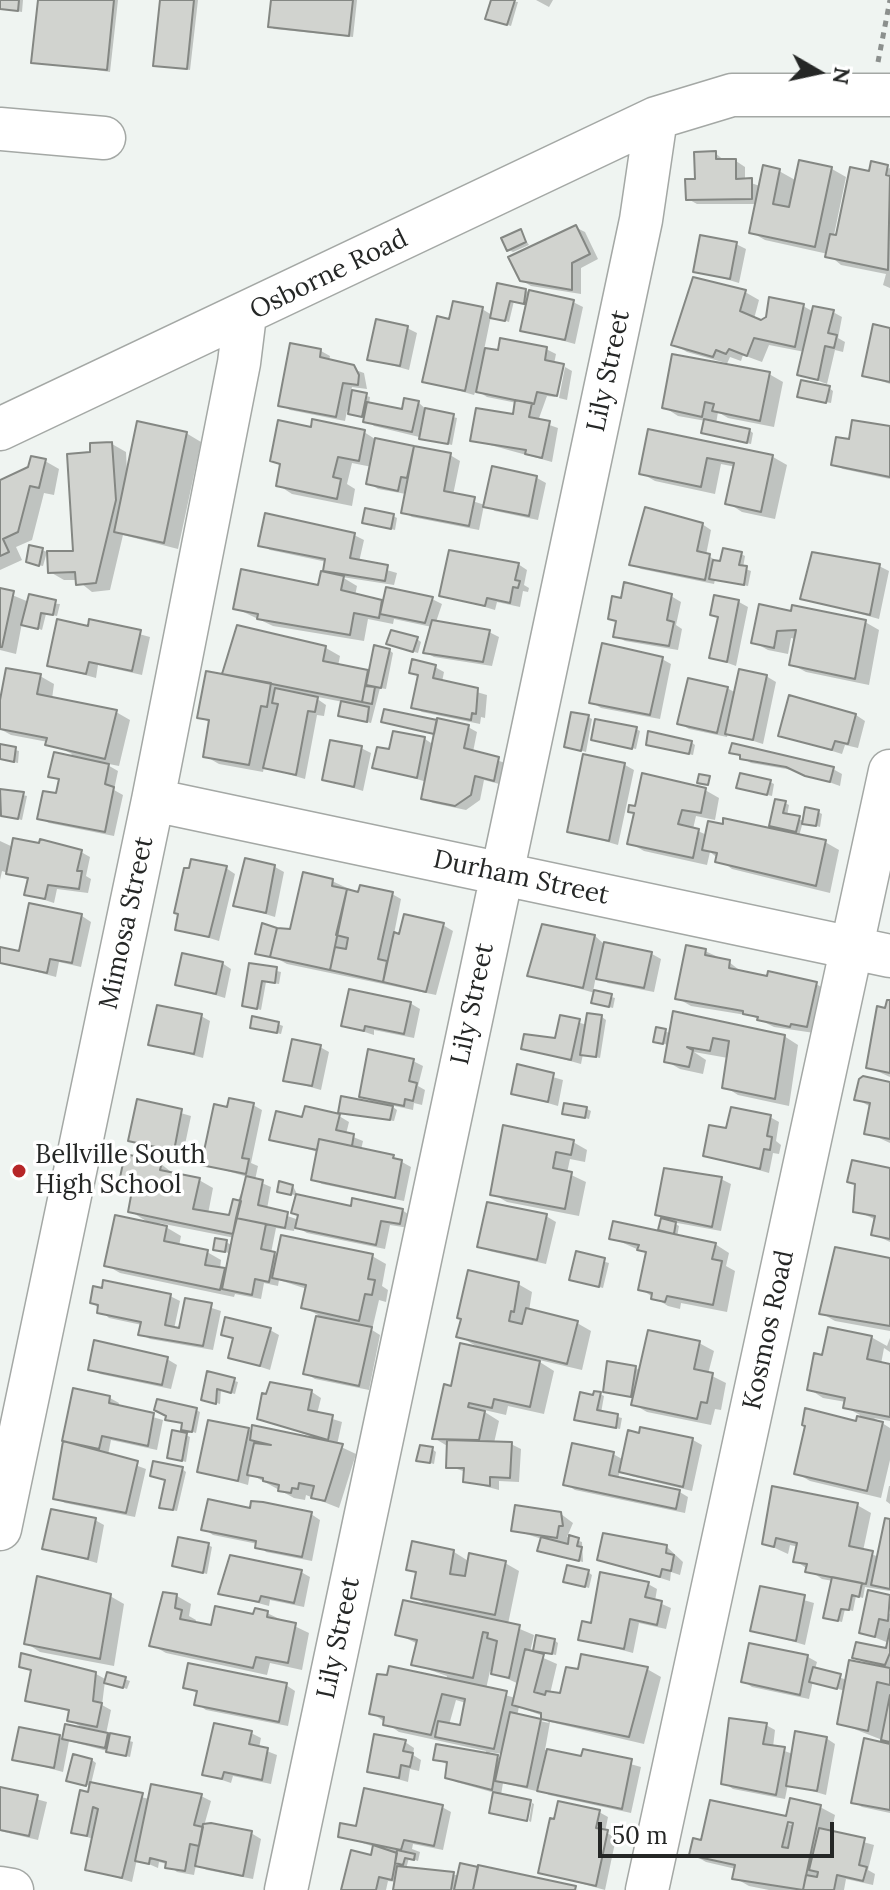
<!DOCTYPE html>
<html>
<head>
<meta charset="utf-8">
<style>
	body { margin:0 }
	#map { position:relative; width:890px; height:1890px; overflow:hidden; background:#eff4f1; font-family:Lora,serif }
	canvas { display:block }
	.north { position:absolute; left:778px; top:32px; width:80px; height:80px; -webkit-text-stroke:6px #fff; paint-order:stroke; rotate:99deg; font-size:22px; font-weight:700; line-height:32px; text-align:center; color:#252726 }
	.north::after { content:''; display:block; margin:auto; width:28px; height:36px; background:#252726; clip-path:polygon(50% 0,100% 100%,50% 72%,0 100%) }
	.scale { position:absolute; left:598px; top:1822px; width:236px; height:36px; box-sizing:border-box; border:4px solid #252726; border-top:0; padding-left:10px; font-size:24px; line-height:28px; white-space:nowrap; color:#252726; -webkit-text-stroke:6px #fff; paint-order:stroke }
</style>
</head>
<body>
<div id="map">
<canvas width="890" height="1890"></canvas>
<div class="north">N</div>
<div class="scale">50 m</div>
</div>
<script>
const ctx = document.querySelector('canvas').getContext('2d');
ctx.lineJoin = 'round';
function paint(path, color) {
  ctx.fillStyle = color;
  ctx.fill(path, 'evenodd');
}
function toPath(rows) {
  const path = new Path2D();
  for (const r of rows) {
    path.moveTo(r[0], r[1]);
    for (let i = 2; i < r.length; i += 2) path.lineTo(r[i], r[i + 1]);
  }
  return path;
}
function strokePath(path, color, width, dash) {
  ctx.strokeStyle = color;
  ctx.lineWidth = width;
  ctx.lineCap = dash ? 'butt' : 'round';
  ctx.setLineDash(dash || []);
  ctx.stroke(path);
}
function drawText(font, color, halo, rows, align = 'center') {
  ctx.font = font + ' Lora,serif';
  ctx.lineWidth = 7;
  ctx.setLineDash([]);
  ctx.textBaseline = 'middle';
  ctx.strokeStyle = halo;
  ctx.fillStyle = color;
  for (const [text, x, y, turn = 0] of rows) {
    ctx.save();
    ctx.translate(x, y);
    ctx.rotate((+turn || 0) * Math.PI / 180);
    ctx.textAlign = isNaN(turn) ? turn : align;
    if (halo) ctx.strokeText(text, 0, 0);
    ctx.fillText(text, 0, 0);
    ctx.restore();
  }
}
paint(toPath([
	[0,0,23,0,22,12,0,8],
	[40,0,118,0,110,72,33,61],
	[162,0,198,0,190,70,155,65],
	[273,0,357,0,353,37,274,29,270,26],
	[493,0,518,2,511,26,492,20],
	[536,0,553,0,549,7],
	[715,153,725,161,736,161,745,167,745,181,760,186,779,171,797,181,800,163,832,169,846,177,834,235,838,238,870,174,890,168,890,288,883,285,886,274,841,265,828,254,765,240,751,232,757,204,697,204,688,199],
	[575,227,585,232,598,259,581,268,581,294,531,286,521,280],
	[520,231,529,245,513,252,509,250],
	[736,244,746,249,739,283,695,270],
	[499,285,573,302,583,307,575,344,523,330,528,305,514,301,509,322,491,316,484,350,499,353,546,349,556,354,554,364,561,366,555,397,547,396,538,421,558,428,552,462,472,440,514,416,517,403,487,397,476,390,474,395,425,381,451,321,482,309,492,315],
	[745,292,759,300,754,319,762,322,803,306,814,312,833,312,842,317,838,338,845,342,843,352,835,350,827,384,800,374,805,352,769,345,762,362,743,355,741,361,730,357,726,366,769,374,783,382,774,427,728,418,718,412,716,424,749,430,753,433,751,444,707,434,706,421,678,416,664,407,726,363,687,352,673,344],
	[407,328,417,333,409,370,369,359],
	[890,330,890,384,864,375],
	[321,351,330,356,329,361,364,373,367,389,352,387,351,392,370,397,369,404,403,412,406,400,419,403,428,411,457,418,452,445,374,426,365,418,347,411,345,421,290,410,280,405],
	[565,367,572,371,567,400,559,398],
	[829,388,833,391,831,403,803,398],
	[312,429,364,432,378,441,450,455,460,461,453,495,485,505,537,478,546,483,538,520,495,511,484,505,479,530,412,517,403,512,406,494,378,489,369,483,372,467,352,463,347,484,355,489,352,506,292,494,278,485,282,466,272,460],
	[890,429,890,479,843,469,833,464],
	[650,431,773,457,787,465,775,519,742,512,728,503,736,467,721,464,715,494,655,481,641,473],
	[186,433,201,442,178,549,123,535,110,590,92,592,77,580,64,580,50,572,75,553,92,454,112,444,126,452,127,473],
	[45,461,59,469,54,495,44,493,32,540,16,547,22,560,0,570,0,482],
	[393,516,397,518,395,530,364,522],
	[702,524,711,530,706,555,722,563,741,554,745,556,743,568,751,571,748,586,715,580,714,584,641,569,631,564],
	[354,535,364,540,359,562,397,573,394,585,342,577,357,586,355,596,384,604,432,599,442,604,436,622,489,632,499,637,492,666,434,657,425,652,432,627,394,619,393,624,368,619,364,641,273,626,235,608,320,587,333,574,325,570,327,562,270,550,261,545],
	[42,550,47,552,43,566,32,564],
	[518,564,527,570,524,585,529,588,528,592,523,591,520,607,497,602,495,610,441,594],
	[879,566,889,571,879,619,802,598],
	[0,590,29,602,60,604,57,616,46,614,42,630,22,623,16,654,0,650],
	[671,596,681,602,676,625,682,629,678,650,625,641,616,636,618,623,610,618],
	[739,602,748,607,736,666,711,657,719,618,712,614],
	[792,613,865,622,879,630,869,685,806,672,791,664,796,639,791,638,788,654,768,650,753,642],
	[91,621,150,637,142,675,98,665,96,678,49,665,89,629],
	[238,627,326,648,340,656,338,666,370,673,389,650,393,653,386,689,380,688,371,723,340,715,343,702,313,696,326,705,324,716,317,715,305,779,264,767,263,772,219,764,205,756,211,723,199,717,223,676],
	[417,639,421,642,418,653,393,646],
	[662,659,671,664,660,719,601,708,591,702],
	[435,667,444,672,442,682,487,695,485,718,481,717,480,724,422,712,413,707,419,677,411,672],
	[40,676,54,684,52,699,116,712,130,720,119,766,104,763,118,771,114,790,123,795,114,836,49,823,39,818,58,796,61,782,51,776,72,754,48,742,11,735,0,729,0,710],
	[766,676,776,682,763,744,728,733,727,737,689,729,679,723,727,688,736,693],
	[856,715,865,721,858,748,845,745,842,754,780,735],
	[588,717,592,719,586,752,566,746],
	[383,721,468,727,477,732,473,752,508,764,503,785,484,780,480,800,466,810,433,803,424,798,427,782,374,767,390,752,425,739,434,745,436,734],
	[636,729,640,731,636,749,593,739],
	[691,742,695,745,693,755,652,746],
	[0,746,19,751,18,763,0,759],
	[361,748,371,753,363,791,324,779],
	[732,752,833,769,842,774,840,786,798,771,751,763],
	[625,765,634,770,618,845,569,831],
	[770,782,774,784,772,796,742,789],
	[0,790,27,796,22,820,8,817,5,809,0,808],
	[705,790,719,798,715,820,696,816,693,829,707,835,782,832,771,825,785,803,789,805,787,816,805,821,818,812,822,814,820,827,803,822,799,836,825,842,839,850,830,893,732,869,710,852,707,865,644,851,630,843,636,814,630,811],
	[0,841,13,847,81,852,90,857,86,876,91,879,88,893,57,889,54,903,26,894,29,880,2,871,0,880],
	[275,867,284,872,275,917,236,905],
	[226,868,235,874,219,941,177,928],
	[332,881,360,894,392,894,401,899,394,934,401,936,443,925,453,931,436,995,287,964,276,958,291,931],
	[30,906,82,916,91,922,81,967,59,962,56,977,0,962,21,953],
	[543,927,595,936,604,944,652,954,661,959,654,992,608,983,596,976,593,992,615,998,613,1008,597,1004,595,993,530,975],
	[705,951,729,962,743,973,816,984,830,992,821,1034,774,1027,752,1016,691,1006,677,998],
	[222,963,231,969,225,998,178,984],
	[251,965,281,972,279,984,266,982,261,1010,244,1005],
	[890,1002,890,1077,868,1067],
	[410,1003,420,1009,414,1038,374,1030,374,1035,343,1025],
	[201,1016,210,1021,203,1058,151,1044],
	[561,1017,587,1025,602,1017,606,1020,600,1058,583,1054,581,1064,523,1048,556,1040],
	[278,1024,283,1026,281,1034,252,1027],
	[665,1031,671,1034,784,1036,798,1045,789,1106,738,1095,724,1086,728,1058,694,1052,706,1060,703,1074,680,1069,666,1061,669,1045,659,1043],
	[320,1047,329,1052,321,1090,285,1080],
	[413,1061,423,1066,418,1086,425,1090,422,1105,414,1103,413,1110,390,1105,397,1110,394,1121,340,1112,376,1104,362,1096],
	[518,1067,563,1080,558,1106,513,1093],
	[890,1084,890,1143,866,1132,871,1107,856,1099],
	[139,1101,191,1116,183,1154,130,1140],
	[253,1105,262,1110,251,1163,258,1166,255,1180,271,1187,267,1209,299,1220,300,1216,294,1212,352,1208,402,1210,411,1216,409,1228,390,1225,385,1249,307,1233,295,1226,294,1231,276,1228,271,1253,278,1256,372,1256,386,1264,382,1286,388,1290,386,1302,379,1300,372,1330,380,1335,369,1390,315,1379,305,1373,318,1315,303,1307,307,1289,279,1280,278,1286,264,1283,261,1299,235,1294,234,1297,120,1273,106,1265,151,1224,130,1211,134,1189,121,1181,161,1164,175,1175,199,1180,213,1188,208,1214,231,1217,248,1177,203,1164,229,1109],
	[159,1223,235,1238,233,1246,226,1242,215,1249,232,1254,228,1272,220,1269,221,1260,207,1252,179,1246,181,1236],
	[587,1109,591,1111,589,1119,564,1113],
	[339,1116,349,1122,346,1134,363,1141,361,1150,393,1157,411,1167,404,1201,322,1184,313,1179,318,1152,272,1139,304,1120],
	[770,1117,779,1122,776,1141,781,1145,779,1154,773,1153,769,1173,706,1155,728,1130],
	[504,1127,573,1142,587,1150,585,1162,570,1159,567,1173,586,1182,579,1216,507,1202,493,1194],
	[890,1170,890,1242,873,1234,876,1220,855,1210,857,1186,849,1181],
	[721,1179,731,1184,721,1231,672,1222,679,1226,677,1237,715,1244,729,1253,726,1266,735,1271,727,1312,681,1303,680,1309,668,1306,640,1289,648,1254,612,1238,668,1234,660,1229,663,1218,657,1214],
	[293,1186,298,1196,279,1191],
	[546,1216,556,1222,546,1264,489,1251,480,1246],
	[577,1254,609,1263,603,1288,571,1279],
	[890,1260,890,1331,835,1321,821,1313],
	[518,1284,532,1292,529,1311,577,1323,591,1331,582,1370,535,1359,554,1371,544,1414,508,1406,506,1415,480,1409,499,1421,494,1443,511,1444,521,1449,519,1482,499,1481,499,1490,465,1481,466,1472,448,1466,449,1447,434,1438,452,1388,481,1349,459,1336],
	[170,1296,180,1301,174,1329,180,1330,187,1300,221,1311,213,1350,150,1339,140,1334,142,1325,109,1318,92,1302],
	[270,1330,279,1335,270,1370,230,1357,234,1340,223,1334],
	[871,1337,887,1346,890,1338,890,1352,884,1348,881,1364,890,1366,890,1421,874,1418,890,1428,890,1460,881,1498,810,1481,796,1473,857,1424,860,1415,845,1407,846,1402,823,1398,809,1389,824,1358],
	[699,1343,714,1351,708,1374,726,1383,721,1410,715,1409,711,1425,647,1412,633,1404,634,1398,605,1391,635,1367,640,1371],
	[167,1359,177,1365,171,1389,100,1374,90,1369],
	[209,1373,238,1382,235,1394,221,1390,220,1404,203,1399],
	[75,1390,110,1398,119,1403,118,1407,163,1420,157,1450,111,1440,108,1455,146,1469,135,1517,65,1503,55,1498],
	[312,1392,321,1398,317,1414,342,1422,337,1445,356,1454,339,1508,306,1495,305,1500,294,1498,250,1474,248,1485,199,1471,248,1430,309,1439,310,1436,259,1418],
	[600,1394,604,1396,601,1413,622,1418,620,1429,580,1421],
	[196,1410,200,1412,196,1433,183,1429,192,1423,167,1419,163,1412],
	[186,1435,190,1437,186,1462,169,1457],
	[693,1440,702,1445,692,1491,631,1476,620,1470,618,1479,678,1491,688,1497,685,1513,575,1490,565,1484,613,1454,624,1460],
	[432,1449,436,1452,434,1464,419,1460],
	[182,1469,186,1472,177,1511,165,1509,161,1507],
	[889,1486,890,1486,890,1504,886,1501],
	[774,1488,857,1505,871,1513,863,1551,879,1557,890,1521,890,1591,865,1587,863,1598,856,1596,853,1611,845,1609,842,1622,829,1619,833,1581,822,1579,796,1561,799,1547,790,1545,788,1554,764,1543],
	[251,1510,311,1514,320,1520,312,1561,266,1552,258,1544,213,1535,204,1529],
	[561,1514,573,1523,567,1537,582,1542,583,1562,543,1552,542,1539,513,1530],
	[95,1520,104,1525,97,1563,45,1548],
	[414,1544,454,1552,470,1562,505,1563,519,1571,508,1624,534,1635,530,1652,557,1664,550,1694,561,1696,647,1669,661,1677,644,1744,550,1722,545,1750,583,1758,584,1751,641,1767,631,1813,549,1795,537,1788,536,1791,503,1783,501,1795,525,1820,496,1815,491,1812,495,1793,456,1782,447,1777,449,1765,435,1759,485,1755,486,1751,399,1732,372,1713,446,1680,447,1676,413,1664,418,1644,397,1634,430,1607,413,1597,417,1574,408,1569],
	[490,1671,519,1684,515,1698,486,1689],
	[456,1700,466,1703,461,1728,449,1725],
	[519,1707,543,1716,549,1723,517,1716],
	[489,1752,503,1754,502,1760],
	[208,1545,212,1547,207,1574,174,1565],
	[667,1547,683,1562,680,1575,671,1572,670,1581,600,1559],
	[301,1572,310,1577,304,1607,270,1600,269,1606,221,1593],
	[588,1572,592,1575,589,1588,565,1581],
	[648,1584,657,1589,655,1601,671,1608,666,1629,639,1623,633,1653,581,1639,592,1625],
	[762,1588,814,1603,805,1645,753,1630],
	[870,1593,890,1597,890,1609,882,1605,880,1608,890,1614,890,1743,839,1723,845,1691,813,1681,809,1699,752,1687,743,1681,808,1657,817,1662,815,1669,847,1680,869,1665,855,1657,887,1650,889,1643,861,1632],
	[110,1596,124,1604,114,1666,40,1652,26,1643],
	[177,1596,191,1604,189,1616,196,1620,195,1624,213,1627,267,1613,309,1633,302,1670,270,1663,267,1675,166,1653,152,1645],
	[554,1640,558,1643,556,1655,539,1652],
	[21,1666,96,1674,107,1680,109,1674,130,1681,127,1689,105,1681,102,1705,111,1710,106,1734,133,1742,130,1757,69,1741,63,1772,15,1759,59,1737,64,1740,67,1726,85,1729,69,1720,71,1712,27,1700,33,1672],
	[286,1685,295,1691,288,1726,206,1710,197,1704,199,1694,185,1687],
	[766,1725,775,1730,773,1747,793,1754,826,1738,835,1744,826,1795,788,1784,785,1799,733,1789,724,1783],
	[251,1733,261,1738,259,1748,277,1755,271,1784,233,1776,231,1783,204,1774],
	[405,1742,414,1748,413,1755,421,1760,419,1771,410,1769,408,1782,369,1771],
	[890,1746,890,1813,862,1807,853,1802],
	[92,1760,96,1763,91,1784,149,1799,201,1796,211,1801,204,1826,251,1833,261,1839,253,1879,207,1870,196,1865,194,1875,177,1872,167,1864,159,1862,158,1868,137,1859,132,1882,87,1869,93,1839,73,1832,91,1786,73,1782],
	[0,1789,47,1802,38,1840,0,1831],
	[532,1803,534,1804,531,1822,529,1821],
	[442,1807,451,1812,443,1850,413,1844,412,1849,420,1852,418,1861,409,1858,406,1869,579,1890,394,1890,396,1882,388,1881,386,1890,344,1890,373,1857,375,1847,340,1836],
	[820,1807,835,1815,831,1833,874,1845,868,1870,875,1874,873,1885,846,1879,844,1890,769,1890,749,1886,735,1878,736,1869,706,1862,692,1854,703,1842],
	[789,1820,798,1826,777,1822],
	[599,1812,608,1817,605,1832,616,1838,605,1890,540,1872]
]), '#0003');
const building = toPath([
	[0,0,19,0,18,11,0,9,0,0],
	[38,0,114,0,107,70,31,63,38,0],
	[160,0,194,0,187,69,153,66,160,0],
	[271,0,353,0,349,36,268,27,271,0],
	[491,0,515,0,507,25,485,19,491,0],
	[716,151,716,159,736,159,736,179,752,178,752,199,686,200,685,179,695,179,694,152,716,151],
	[799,160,832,167,815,247,749,233,763,165,780,169,773,204,789,207,799,160],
	[871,161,888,165,886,175,890,176,888,270,825,257,830,234,836,235,850,167,869,171,871,161],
	[576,225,590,254,572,263,572,290,520,281,508,257,576,225],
	[521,229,526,242,507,251,501,238,521,229],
	[700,235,737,242,730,279,693,272,700,235],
	[693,277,746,290,740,311,761,320,766,317,769,297,804,304,795,347,754,338,747,356,729,349,726,354,716,350,713,357,671,345,693,277],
	[497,283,526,289,524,304,510,301,505,321,490,318,497,283],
	[529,290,574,300,565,340,520,331,529,290],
	[453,301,483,307,465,391,422,382,437,316,449,319,453,301],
	[813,306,834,310,828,333,837,335,834,348,825,346,818,380,797,375,813,306],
	[376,319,408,326,400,366,367,360,376,319],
	[873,324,890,328,890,382,862,376,873,324],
	[500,338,547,347,545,360,564,364,557,396,537,392,534,404,476,392,485,348,498,350,500,338],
	[290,343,321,349,320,357,354,365,359,375,358,385,343,383,336,417,278,406,290,343],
	[672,354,770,372,760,421,712,411,714,404,705,402,702,417,662,408,672,354],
	[801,380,830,386,826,403,797,397,801,380],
	[352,390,367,393,362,417,348,414,352,390],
	[404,398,419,401,412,432,363,422,367,402,402,409,404,398],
	[515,400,532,403,529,417,550,421,542,458,525,454,526,450,470,441,476,408,513,414,515,400],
	[425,408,454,414,448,444,419,439,425,408],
	[312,419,365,430,359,461,338,457,333,477,341,479,337,499,276,486,280,464,270,461,278,420,311,427,312,419],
	[704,419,750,429,747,443,701,433,704,419],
	[852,420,890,426,890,477,831,465,836,437,849,439,852,420],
	[137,421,187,432,164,543,114,532,137,421],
	[648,429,773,455,761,512,725,504,734,463,707,458,701,487,639,474,648,429],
	[375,438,414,446,407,478,401,477,398,491,366,484,375,438],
	[112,442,116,500,96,583,76,585,75,572,48,573,47,551,73,551,67,454,90,452,90,443,112,442],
	[414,446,451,453,444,491,475,497,469,526,401,513,414,446],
	[31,456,46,459,39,488,30,486,18,532,3,539,9,552,0,556,0,480,28,467,31,456],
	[492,466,537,476,529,516,483,507,492,466],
	[645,507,703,523,697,551,710,554,705,580,629,565,645,507],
	[365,508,394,514,391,529,362,523,365,508],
	[265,513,355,533,350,558,388,565,385,581,323,571,325,559,258,546,265,513],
	[29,545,43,548,39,566,26,562,29,545],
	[723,548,742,552,739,565,747,566,744,585,709,579,713,560,720,561,723,548],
	[449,550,519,563,515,580,520,581,518,588,513,587,510,603,487,598,485,606,439,596,449,550],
	[812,552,880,564,870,615,800,599,812,552],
	[241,569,318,585,321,571,344,576,341,590,382,600,379,618,354,613,350,635,257,619,258,614,233,609,241,569],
	[624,582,672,594,667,620,674,622,669,646,613,637,616,621,608,619,612,596,621,598,624,582],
	[386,587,433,597,425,623,380,614,386,587],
	[0,588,14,591,2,647,0,647,0,588],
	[29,594,56,600,53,615,41,613,38,629,21,625,29,594],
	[714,595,739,600,727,662,709,658,718,617,710,615,714,595],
	[759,604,791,611,792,605,866,620,855,679,789,665,796,630,777,631,774,648,751,643,759,604],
	[57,619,88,626,89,619,141,630,132,671,89,662,86,674,47,666,57,619],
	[432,620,490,630,483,662,423,653,432,620],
	[237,625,326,646,323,661,368,670,362,702,222,674,237,625],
	[391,630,418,637,413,652,386,644,391,630],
	[602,643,663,657,650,715,589,703,602,643],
	[374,645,390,649,381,688,366,685,374,645],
	[412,659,436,665,433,678,478,688,476,714,472,713,471,720,411,708,418,675,409,673,412,659],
	[6,668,41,674,37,694,117,710,105,759,45,745,47,738,0,729,0,700,6,668],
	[739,669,767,675,753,740,725,734,739,669],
	[206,671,271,683,267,707,261,706,249,765,203,757,209,720,197,718,206,671],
	[688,678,728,687,717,733,677,724,688,678],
	[365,686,375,687,372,704,362,702,365,686],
	[275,688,318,697,315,712,308,711,296,775,263,768,278,704,272,703,275,688],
	[789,695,856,714,848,744,835,741,832,750,778,736,789,695],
	[341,701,369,707,367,722,338,716,341,701],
	[384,709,437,720,434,734,381,722,384,709],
	[571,712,589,715,581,751,564,747,571,712],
	[437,718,469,725,464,748,499,757,494,781,475,776,471,795,455,806,421,799,437,718],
	[595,719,637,727,632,749,591,740,595,719],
	[393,731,425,737,417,778,372,768,377,747,389,749,393,731],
	[648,731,692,741,689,754,646,745,648,731],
	[330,740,362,746,354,787,322,780,330,740],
	[732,743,834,767,830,782,805,776,786,767,740,759,740,755,729,753,732,743],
	[0,744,16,747,14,762,0,759,0,744],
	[54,752,109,764,105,784,114,787,105,832,37,819,43,791,56,793,59,779,48,777,54,752],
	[583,754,625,763,609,841,567,832,583,754],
	[642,773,706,788,701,813,682,810,678,824,699,829,693,858,627,844,634,813,628,812,629,805,635,806,642,773],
	[740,773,771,780,767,795,736,788,740,773],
	[699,774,710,776,708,785,697,783,699,774],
	[0,789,24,792,18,819,1,816,0,789],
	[775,799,786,801,783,813,800,816,796,832,769,826,775,799],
	[805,807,819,810,816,826,802,824,805,807],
	[723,818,826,840,816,886,715,862,717,853,702,850,708,821,723,824,723,818],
	[13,838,39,843,40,839,82,850,77,871,82,871,79,889,48,885,45,899,24,895,28,878,6,874,13,838],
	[245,858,275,865,266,913,233,906,245,858],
	[191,859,227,866,209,937,175,930,178,914,174,913,184,868,189,868,191,859],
	[303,872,333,879,332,886,347,889,330,970,270,957,277,928,290,929,303,872],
	[360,885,393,892,378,959,387,961,383,982,330,970,335,947,346,949,348,938,336,935,347,889,358,892,360,885],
	[29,903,82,914,72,963,50,959,47,973,0,963,0,947,19,951,29,903],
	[404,914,444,923,426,992,383,982,394,932,399,934,404,914],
	[262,923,277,928,270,957,255,954,262,923],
	[542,924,595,935,583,988,527,976,542,924],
	[604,942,652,952,644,988,596,979,604,942],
	[686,945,706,949,705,955,730,960,729,968,767,976,768,971,817,982,807,1027,791,1024,790,1027,757,1020,758,1017,743,1014,743,1011,675,999,686,945],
	[182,953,223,962,216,994,175,985,182,953],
	[249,963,277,967,275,983,262,981,257,1009,242,1006,249,963],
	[349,989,411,1002,404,1034,365,1026,364,1031,341,1026,349,989],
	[594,990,612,994,609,1007,591,1003,594,990],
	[887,1000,890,1000,890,1073,866,1068,877,1006,885,1008,887,1000],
	[157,1005,202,1014,194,1054,148,1045,157,1005],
	[673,1011,785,1035,775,1099,722,1088,729,1041,713,1038,710,1051,687,1047,693,1050,689,1067,664,1062,673,1011],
	[587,1013,602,1015,596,1057,580,1055,587,1013],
	[560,1015,580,1019,571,1060,521,1049,524,1034,555,1038,560,1015],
	[252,1016,279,1022,277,1033,250,1028,252,1016],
	[656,1027,666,1029,663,1044,653,1042,656,1027],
	[292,1039,321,1045,312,1086,283,1081,292,1039],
	[368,1049,414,1059,409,1081,417,1083,413,1101,405,1099,404,1106,359,1097,368,1049],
	[517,1064,554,1073,548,1102,511,1094,517,1064],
	[863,1076,890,1082,890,1139,864,1134,870,1103,854,1100,859,1079,863,1076],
	[341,1096,393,1106,390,1120,338,1113,341,1096],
	[229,1098,254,1103,242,1158,249,1159,246,1174,201,1165,214,1104,227,1107,229,1098],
	[137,1099,182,1109,174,1151,128,1141,137,1099],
	[564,1103,587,1107,585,1118,562,1114,564,1103],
	[305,1106,340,1114,336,1130,354,1134,352,1146,319,1139,317,1150,269,1140,276,1111,302,1117,305,1106],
	[731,1107,771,1115,767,1136,772,1137,770,1150,764,1149,760,1169,703,1156,709,1125,726,1128,731,1107],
	[503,1125,574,1140,571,1155,556,1152,553,1168,572,1172,565,1209,490,1195,503,1125],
	[319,1139,394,1155,393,1158,402,1160,395,1198,311,1180,319,1139],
	[125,1154,162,1162,160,1170,200,1178,193,1209,229,1215,233,1199,241,1201,233,1234,128,1212,133,1185,119,1182,125,1154],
	[852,1160,890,1168,890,1239,871,1235,875,1216,853,1212,855,1184,847,1182,852,1160],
	[664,1168,722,1177,712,1227,655,1215,664,1168],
	[246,1176,263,1180,258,1205,288,1212,285,1228,236,1218,246,1176],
	[279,1181,293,1185,291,1195,277,1192,279,1181],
	[296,1194,351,1206,352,1198,403,1209,400,1224,381,1221,376,1245,295,1228,298,1215,291,1213,296,1194],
	[487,1202,547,1214,537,1260,477,1247,487,1202],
	[115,1215,167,1226,164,1241,208,1250,205,1265,225,1268,220,1290,104,1266,115,1215],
	[236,1218,266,1224,261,1249,275,1252,269,1282,255,1279,252,1295,222,1289,236,1218],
	[661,1218,676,1222,674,1234,658,1230,661,1218],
	[613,1221,716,1243,712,1259,722,1261,713,1305,667,1296,665,1302,651,1299,652,1293,638,1290,646,1252,637,1250,639,1245,609,1239,613,1221],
	[281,1235,373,1254,368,1279,375,1280,372,1295,365,1294,359,1321,301,1308,306,1285,272,1278,281,1235],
	[215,1238,227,1240,225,1252,213,1250,215,1238],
	[835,1247,890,1258,890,1326,819,1314,835,1247],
	[576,1251,605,1258,599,1287,569,1280,576,1251],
	[468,1270,519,1282,514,1312,511,1311,509,1321,522,1324,526,1308,578,1321,567,1364,456,1337,461,1319,457,1318,468,1270],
	[103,1280,171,1294,165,1325,179,1328,185,1298,212,1303,203,1346,138,1335,141,1322,97,1313,98,1305,90,1303,93,1286,102,1288,103,1280],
	[316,1316,372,1327,359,1386,303,1374,316,1316],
	[225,1317,271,1328,260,1366,228,1358,233,1338,221,1335,225,1317],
	[828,1327,872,1336,867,1359,890,1364,890,1417,843,1408,845,1398,807,1390,814,1353,822,1355,828,1327],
	[648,1330,700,1341,694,1369,713,1373,707,1403,701,1402,697,1419,631,1405,648,1330],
	[94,1340,168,1357,162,1385,88,1370,94,1340],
	[460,1343,540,1361,530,1407,494,1399,492,1408,469,1403,468,1407,485,1411,479,1440,432,1439,444,1384,451,1386,460,1343],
	[607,1361,636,1366,631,1397,603,1392,607,1361],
	[207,1371,235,1378,231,1393,217,1389,216,1404,201,1400,207,1371],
	[270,1382,312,1390,308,1410,333,1415,328,1440,257,1419,262,1393,266,1394,270,1382],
	[73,1388,110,1396,109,1403,154,1413,148,1446,102,1436,99,1449,62,1441,73,1388],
	[594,1391,601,1392,597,1410,618,1414,616,1428,574,1420,580,1392,593,1395,594,1391],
	[157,1399,197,1408,192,1432,181,1430,182,1423,165,1420,166,1416,154,1410,157,1399],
	[805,1408,856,1421,857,1416,883,1422,867,1491,794,1474,805,1426,802,1425,805,1408],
	[208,1420,249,1428,238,1481,197,1472,208,1420],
	[252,1425,343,1444,325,1501,311,1498,314,1486,299,1483,298,1489,292,1488,291,1493,278,1491,279,1485,263,1481,263,1478,247,1475,254,1443,271,1445,250,1440,252,1425],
	[640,1427,693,1438,683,1487,619,1472,628,1430,639,1433,640,1427],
	[172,1430,187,1433,182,1461,167,1458,172,1430],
	[447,1440,512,1442,510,1478,490,1477,490,1486,463,1482,464,1468,446,1468,447,1440],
	[63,1441,138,1461,126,1513,53,1499,63,1441],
	[572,1443,614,1452,609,1475,680,1490,676,1509,563,1485,572,1443],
	[420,1445,433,1447,430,1463,416,1461,420,1445],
	[153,1461,183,1467,173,1510,159,1508,165,1480,150,1476,153,1461],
	[772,1486,858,1503,849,1546,873,1551,866,1584,805,1572,807,1564,793,1562,797,1543,776,1538,774,1547,762,1544,772,1486],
	[208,1499,250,1508,251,1501,263,1502,312,1512,302,1557,255,1548,256,1541,201,1530,208,1499],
	[515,1505,561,1512,563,1526,559,1526,557,1538,511,1531,515,1505],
	[51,1509,96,1518,88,1559,42,1549,51,1509],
	[885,1518,890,1519,890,1589,871,1585,885,1518],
	[603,1533,667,1545,666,1553,674,1555,671,1571,662,1569,660,1577,597,1560,603,1533],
	[569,1535,579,1538,577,1546,582,1547,579,1561,537,1551,541,1537,568,1544,569,1535],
	[178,1537,209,1543,203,1573,172,1566,178,1537],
	[412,1541,454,1550,450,1574,465,1576,469,1553,506,1561,495,1615,411,1598,416,1572,406,1570,412,1541],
	[230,1555,302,1570,294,1603,261,1596,259,1602,218,1594,230,1555],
	[567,1565,589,1570,585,1587,563,1582,567,1565],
	[600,1572,649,1582,645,1597,662,1601,657,1625,630,1619,624,1649,578,1640,582,1621,591,1623,600,1572],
	[37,1576,111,1594,100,1659,24,1644,37,1576],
	[832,1577,862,1583,859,1597,852,1595,849,1610,841,1609,838,1621,823,1618,832,1577],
	[760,1586,805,1595,796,1641,750,1631,760,1586],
	[868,1590,890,1595,888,1621,879,1619,875,1637,859,1633,868,1590],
	[163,1592,177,1594,175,1608,182,1610,180,1619,211,1625,215,1606,253,1614,255,1608,268,1611,267,1617,296,1623,288,1663,256,1657,253,1668,149,1646,163,1592],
	[403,1600,520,1625,509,1678,491,1674,497,1641,487,1638,488,1633,483,1632,473,1678,411,1665,417,1640,395,1635,403,1600],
	[890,1629,890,1653,885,1665,852,1658,856,1642,886,1648,890,1629],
	[536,1635,555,1639,552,1654,533,1651,536,1635],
	[749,1643,808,1655,800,1695,741,1682,749,1643],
	[525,1649,544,1654,534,1692,545,1695,546,1691,560,1693,566,1667,578,1669,581,1654,648,1667,629,1737,541,1719,541,1713,512,1705,525,1649],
	[21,1653,96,1672,93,1701,102,1703,97,1727,67,1721,69,1710,25,1701,31,1670,19,1667,21,1653],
	[849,1660,890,1668,890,1685,877,1682,868,1731,837,1724,849,1660],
	[188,1663,287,1683,279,1722,194,1705,197,1691,183,1688,188,1663],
	[389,1666,507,1691,494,1749,435,1737,438,1721,460,1725,465,1699,442,1694,431,1735,383,1725,384,1717,369,1714,377,1674,387,1675,389,1666],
	[813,1667,841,1674,837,1689,809,1682,813,1667],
	[107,1672,126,1677,123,1688,104,1683,107,1672],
	[890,1695,890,1742,881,1740,890,1695],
	[510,1712,541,1719,527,1787,495,1781,510,1712],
	[729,1718,767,1723,763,1744,785,1747,776,1795,721,1784,729,1718],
	[214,1723,252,1731,249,1744,268,1748,262,1780,224,1772,222,1779,202,1775,214,1723],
	[65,1724,108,1733,105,1748,62,1739,65,1724],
	[19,1727,60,1735,54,1768,12,1760,19,1727],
	[795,1731,827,1737,817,1791,786,1786,795,1731],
	[110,1733,130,1737,126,1756,106,1752,110,1733],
	[374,1734,406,1740,403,1751,413,1753,410,1767,401,1765,399,1778,367,1772,374,1734],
	[864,1738,890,1744,890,1810,851,1803,864,1738],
	[436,1744,498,1755,492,1790,445,1778,447,1762,433,1760,436,1744],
	[547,1749,581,1756,583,1749,632,1759,622,1809,537,1791,547,1749],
	[73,1754,92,1759,86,1786,66,1781,73,1754],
	[90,1782,143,1793,122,1878,85,1870,98,1809,93,1807,87,1836,71,1833,80,1790,88,1792,90,1782],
	[151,1784,202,1794,194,1825,203,1827,199,1846,190,1844,185,1871,165,1868,166,1862,150,1858,149,1864,135,1861,151,1784],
	[0,1787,38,1795,29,1836,0,1830,0,1787],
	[364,1788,443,1805,434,1846,404,1840,401,1850,338,1837,340,1823,356,1826,364,1788],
	[493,1792,531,1800,527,1821,489,1813,493,1792],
	[790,1798,821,1805,803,1890,732,1879,735,1865,689,1855,693,1838,701,1840,710,1800,786,1816,790,1798],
	[788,1822,793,1823,788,1848,782,1847,788,1822],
	[558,1801,600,1810,596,1828,608,1830,596,1886,538,1873,550,1818,554,1819,558,1801],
	[211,1823,252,1831,243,1876,195,1866,203,1824,211,1823],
	[819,1828,865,1838,859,1865,867,1867,863,1881,837,1875,834,1890,803,1890,806,1875,817,1877,818,1872,809,1870,819,1828],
	[373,1845,397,1853,392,1880,379,1877,376,1890,341,1890,351,1850,371,1855,373,1845],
	[397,1850,415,1854,414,1860,405,1858,403,1865,395,1863,397,1850],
	[460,1863,478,1867,473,1890,454,1890,460,1863],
	[478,1865,576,1886,575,1890,473,1890,478,1865],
	[397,1866,454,1872,451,1890,393,1890,397,1866]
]);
paint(building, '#d1d3cf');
strokePath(building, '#848783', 2);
const minor = toPath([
	[0,129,104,138],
	[0,429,656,118,732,95,890,95],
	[153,800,890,956],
	[0,1529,153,800,239,363,245,315],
	[0,1888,12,1890],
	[286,1890,641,220,656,118],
	[647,1890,890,771]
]);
strokePath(minor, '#a4a8a5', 45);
strokePath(toPath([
	[878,62,890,0]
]), '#8b8f8d', 5, [6, 6]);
strokePath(minor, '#fff', 42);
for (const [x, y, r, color] of [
	[19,1171,8,"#b62628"]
]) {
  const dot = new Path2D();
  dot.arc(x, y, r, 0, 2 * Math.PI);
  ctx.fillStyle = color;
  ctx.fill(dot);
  strokePath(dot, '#fff', 3);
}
drawText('26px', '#252726', '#fff', [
	["Osborne Road",329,275,-26],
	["Lily Street",609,371,-78],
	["Durham Street",521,878,12],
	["Mimosa Street",127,923,-78],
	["Lily Street",473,1004,-78],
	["Kosmos Road",769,1330,-78],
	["Lily Street",339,1638,-78]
]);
drawText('26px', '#252726', '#fff', [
	["Bellville South",35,1156],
	["High School",35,1186]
], 'left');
</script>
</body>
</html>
